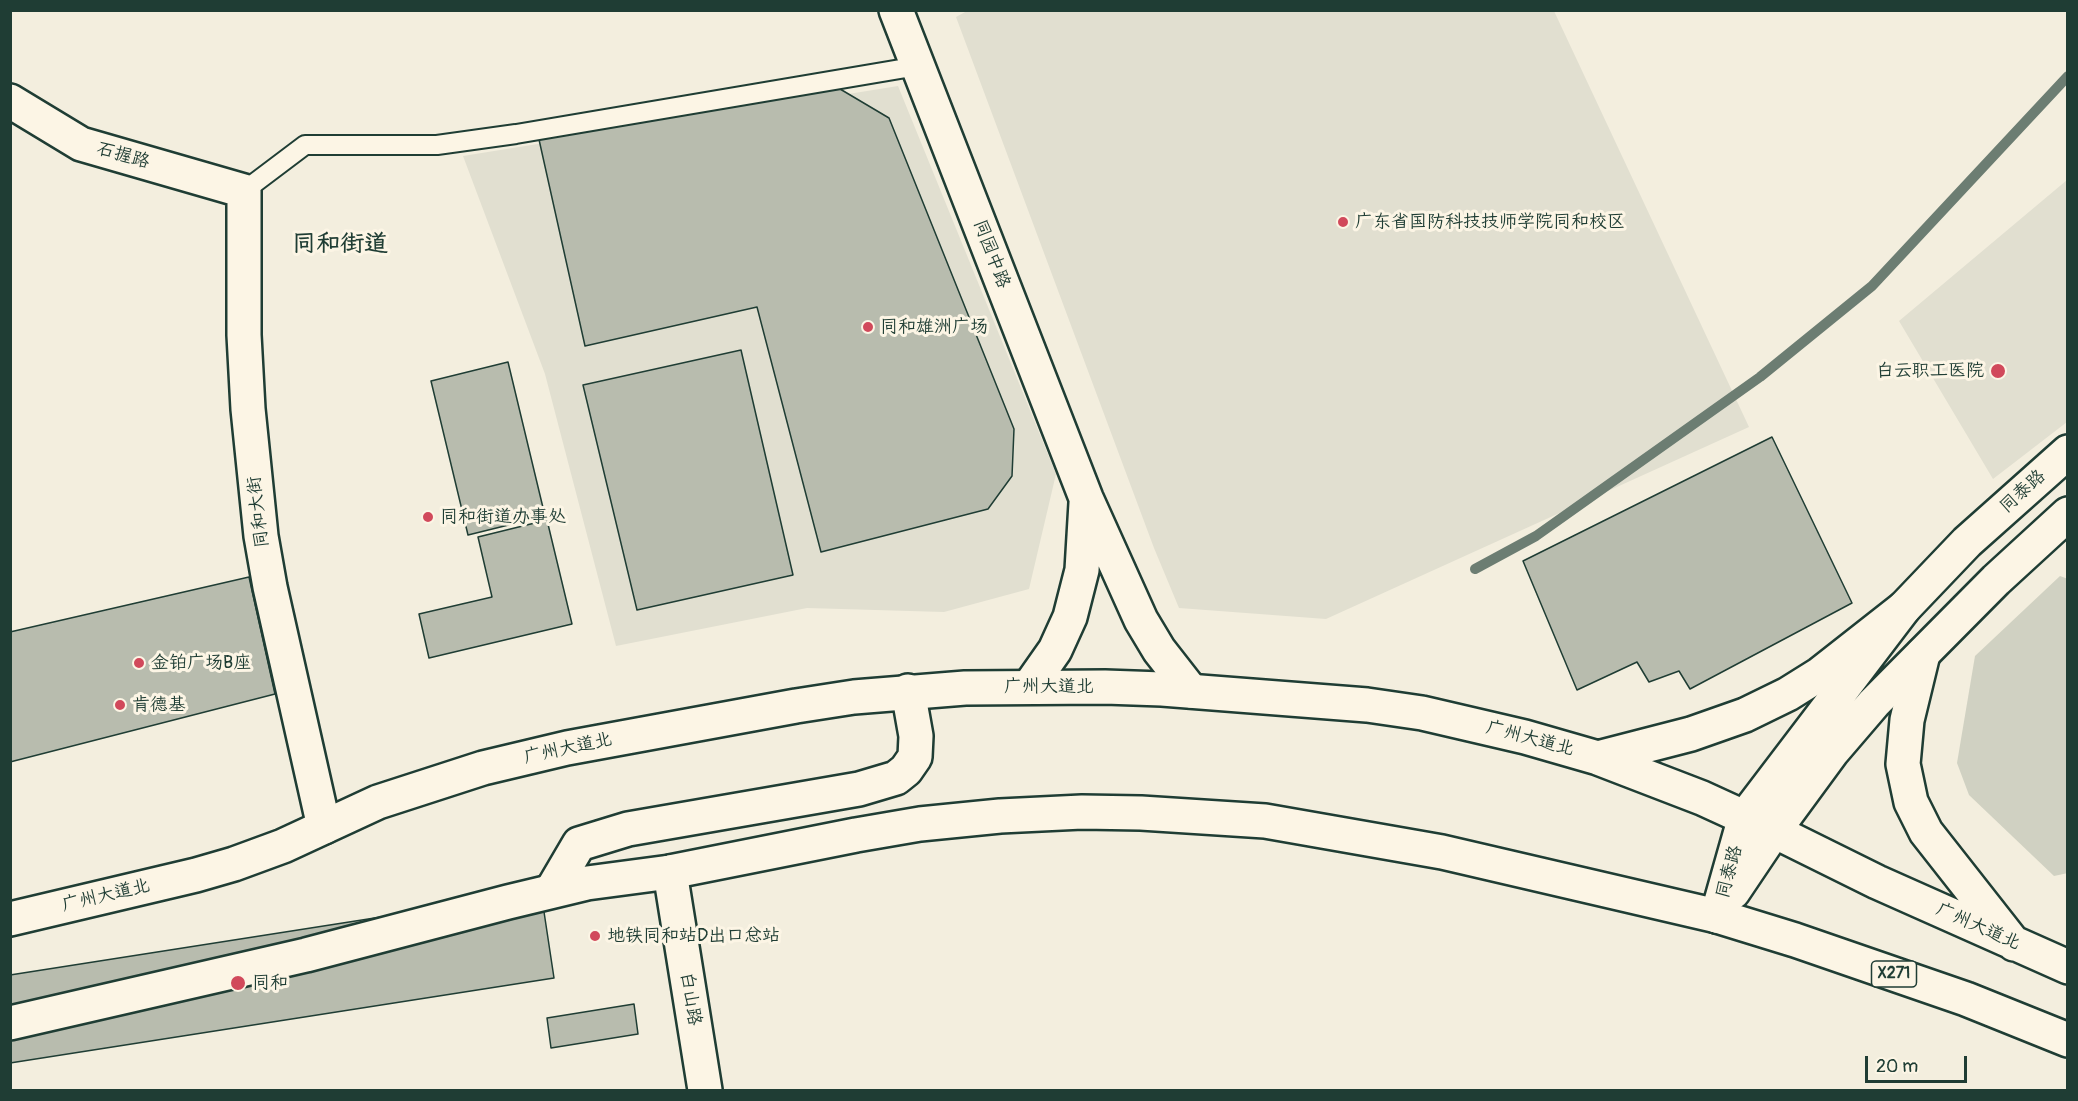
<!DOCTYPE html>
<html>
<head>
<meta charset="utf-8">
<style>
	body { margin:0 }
	#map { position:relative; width:2078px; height:1101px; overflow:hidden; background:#f3eede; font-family:Pangolin,sans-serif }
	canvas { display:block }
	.frame { position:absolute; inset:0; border:12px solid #1f3d34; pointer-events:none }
	.scale { position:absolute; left:1865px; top:1056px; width:102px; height:27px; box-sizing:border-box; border:3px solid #1f3d34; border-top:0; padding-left:8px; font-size:18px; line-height:21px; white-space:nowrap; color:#1f3d34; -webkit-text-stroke:4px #fcf5e5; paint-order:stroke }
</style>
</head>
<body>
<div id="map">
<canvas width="2078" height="1101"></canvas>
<div class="frame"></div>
<div class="scale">20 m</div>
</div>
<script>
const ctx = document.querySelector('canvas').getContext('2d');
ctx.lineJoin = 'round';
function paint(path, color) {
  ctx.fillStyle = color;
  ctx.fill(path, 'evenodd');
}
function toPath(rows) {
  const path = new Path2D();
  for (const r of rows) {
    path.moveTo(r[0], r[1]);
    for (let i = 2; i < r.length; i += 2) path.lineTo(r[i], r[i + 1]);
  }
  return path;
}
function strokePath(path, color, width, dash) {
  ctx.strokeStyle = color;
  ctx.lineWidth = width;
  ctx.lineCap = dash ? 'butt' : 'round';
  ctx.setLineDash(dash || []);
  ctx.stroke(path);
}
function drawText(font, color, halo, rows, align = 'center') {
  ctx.font = font + ' Pangolin,"LXGW WenKai TC",sans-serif';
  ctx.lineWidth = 6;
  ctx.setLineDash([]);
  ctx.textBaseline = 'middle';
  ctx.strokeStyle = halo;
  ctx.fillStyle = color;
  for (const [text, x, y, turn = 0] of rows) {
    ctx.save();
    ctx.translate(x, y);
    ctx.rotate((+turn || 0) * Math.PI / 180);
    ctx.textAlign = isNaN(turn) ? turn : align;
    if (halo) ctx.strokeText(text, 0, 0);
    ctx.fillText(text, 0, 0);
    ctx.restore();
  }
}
paint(toPath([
	[967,11,1554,11,1749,427,1326,619,1179,608,1154,548,956,17],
	[898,86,1056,474,1029,589,944,612,807,608,616,646,545,374,463,156],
	[2067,180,2067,422,1993,479,1899,321]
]), '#e1dfd0');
paint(toPath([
	[2060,576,2068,579,2068,873,2054,876,1969,795,1957,763,1975,656]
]), '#d0d1c2');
strokePath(toPath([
	[1475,569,1536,536,1760,377,1872,286,2068,76]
]), '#6c7d72', 10);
const building = toPath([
	[835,86,889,118,1014,429,1012,476,988,509,821,552,757,307,585,346,538,135,835,86],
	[741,350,793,575,637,610,583,385,741,350],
	[508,362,545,516,468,535,431,381,508,362],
	[1772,437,1852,603,1690,689,1679,671,1649,682,1637,662,1577,690,1523,561,1772,437],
	[547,520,572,624,429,658,419,614,492,597,478,537,547,520],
	[249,577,275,694,10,762,10,632,249,577],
	[541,892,554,978,10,1063,10,975,541,892],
	[634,1004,638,1034,551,1048,547,1018,634,1004]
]);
paint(building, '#b8bcae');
strokePath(building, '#1f3d34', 1.5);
const lane = toPath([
	[244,191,305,145,437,145,516,134,918,66]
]);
const street = toPath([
	[896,10,1086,498,1141,620,1159,650,1191,691],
	[10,101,81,144,244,191,244,335,248,409,261,536,270,587,324,827],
	[1029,687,1055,650,1070,617,1082,570,1086,503]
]);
const secondary = toPath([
	[670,872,705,1090],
	[552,890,579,844,628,829,859,789,896,778,906,770,915,757,916,736,908,691],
	[1733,892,1774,831,1832,752,1874,703,1996,580,2068,514],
	[1717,916,1745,817,1904,608,1967,542,2068,452]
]);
const primary = toPath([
	[1923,654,1907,720,1903,764,1911,802,1926,832,2014,944],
	[1774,831,1877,882,2068,967],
	[1717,916,1795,940,1966,999,2068,1040]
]);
const highway = toPath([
	[1598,758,1691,734,1745,715,1788,694,1820,674,1904,608],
	[10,919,196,875,234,864,283,846,378,802,483,768,567,748,796,706,854,697,965,688,1105,687,1162,689,1367,705,1422,713,1525,737,1598,758,1702,798,1774,831],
	[10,1023,306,955,508,902,587,883,670,872,856,835,920,824,1000,816,1082,812,1141,813,1265,821,1442,852,1717,916]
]);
strokePath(lane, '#1f3d34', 22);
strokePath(street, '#1f3d34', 38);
strokePath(secondary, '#1f3d34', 38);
strokePath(primary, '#1f3d34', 38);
strokePath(highway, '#1f3d34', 38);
strokePath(lane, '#fcf5e5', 18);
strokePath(street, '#fcf5e5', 33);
strokePath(secondary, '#fcf5e5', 33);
strokePath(primary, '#fcf5e5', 33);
strokePath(highway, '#fcf5e5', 33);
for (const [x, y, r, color] of [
	[1343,222,6,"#d1495b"],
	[868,327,6,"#d1495b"],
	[1998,371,8,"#d1495b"],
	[428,517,6,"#d1495b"],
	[139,663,6,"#d1495b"],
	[120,705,6,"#d1495b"],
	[595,936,6,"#d1495b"],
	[238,983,8,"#d1495b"]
]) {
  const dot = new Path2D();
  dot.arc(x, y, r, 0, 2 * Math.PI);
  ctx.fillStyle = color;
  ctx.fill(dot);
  strokePath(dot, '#fcf5e5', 2);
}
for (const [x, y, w] of [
	[1894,974,45]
]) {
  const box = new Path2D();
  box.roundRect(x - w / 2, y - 13, w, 26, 4.5);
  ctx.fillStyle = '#fcf5e5';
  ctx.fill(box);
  strokePath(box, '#1f3d34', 1.5);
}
drawText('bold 16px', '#1f3d34', null, [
	["X271",1894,974]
]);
drawText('18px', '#1f3d34', '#fcf5e5', [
	["石握路",123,156,16],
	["同园中路",991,254,69],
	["同泰路",2023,492,-42],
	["同和大街",259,512,-97],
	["广州大道北",1049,687],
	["广州大道北",1530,739,15],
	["广州大道北",568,749,-12],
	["同泰路",1730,872,-75],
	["广州大道北",106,896,-13],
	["广州大道北",1978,927,24],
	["白山路",690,999,81]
]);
drawText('18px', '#1f3d34', '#fcf5e5', [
	["广东省国防科技技师学院同和校区",1355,222],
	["同和雄洲广场",880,327],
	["白云职工医院",1984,371,"right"],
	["同和街道办事处",440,517],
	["金铂广场B座",151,663],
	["肯德基",132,705],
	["地铁同和站D出口总站",607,936],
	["同和",252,983]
], 'left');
drawText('bold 24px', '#1f3d34', '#fcf5e5', [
	["同和街道",340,245]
]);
</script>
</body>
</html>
